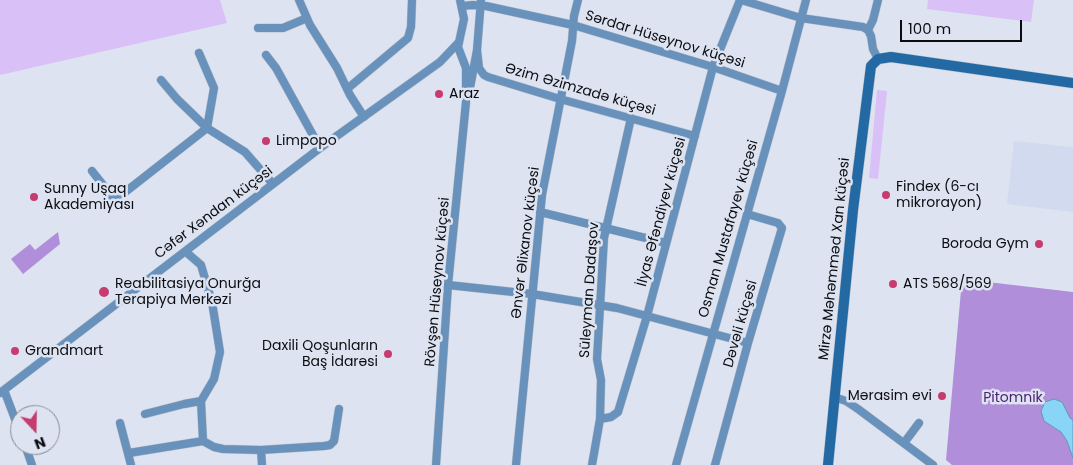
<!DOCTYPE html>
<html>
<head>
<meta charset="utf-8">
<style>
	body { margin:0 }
	#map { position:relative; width:1073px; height:465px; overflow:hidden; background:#dde3f0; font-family:Poppins,sans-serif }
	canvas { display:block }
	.north { position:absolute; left:10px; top:405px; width:50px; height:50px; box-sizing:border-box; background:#dde3f0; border:1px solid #898d96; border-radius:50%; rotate:159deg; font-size:14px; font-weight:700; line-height:20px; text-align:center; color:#0a0c10 }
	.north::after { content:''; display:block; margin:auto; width:18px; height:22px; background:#c73b6f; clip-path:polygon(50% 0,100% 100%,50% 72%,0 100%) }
	.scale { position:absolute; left:900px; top:20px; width:122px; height:22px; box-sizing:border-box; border:2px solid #0a0c10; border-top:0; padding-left:6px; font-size:15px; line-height:18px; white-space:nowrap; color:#0a0c10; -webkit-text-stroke:4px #dde3f0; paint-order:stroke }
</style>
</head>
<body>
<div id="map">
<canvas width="1073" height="465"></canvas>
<div class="north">N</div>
<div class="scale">100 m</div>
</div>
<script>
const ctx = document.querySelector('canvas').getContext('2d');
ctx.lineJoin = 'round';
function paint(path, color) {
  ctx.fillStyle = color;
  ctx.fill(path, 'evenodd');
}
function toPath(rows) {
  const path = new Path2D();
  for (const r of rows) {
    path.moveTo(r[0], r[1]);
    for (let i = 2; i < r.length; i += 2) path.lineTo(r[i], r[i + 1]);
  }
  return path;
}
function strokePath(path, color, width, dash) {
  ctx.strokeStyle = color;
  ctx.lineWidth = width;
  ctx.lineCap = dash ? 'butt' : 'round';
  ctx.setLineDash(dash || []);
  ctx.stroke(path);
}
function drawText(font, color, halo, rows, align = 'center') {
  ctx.font = font + ' Poppins,sans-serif';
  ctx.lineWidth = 5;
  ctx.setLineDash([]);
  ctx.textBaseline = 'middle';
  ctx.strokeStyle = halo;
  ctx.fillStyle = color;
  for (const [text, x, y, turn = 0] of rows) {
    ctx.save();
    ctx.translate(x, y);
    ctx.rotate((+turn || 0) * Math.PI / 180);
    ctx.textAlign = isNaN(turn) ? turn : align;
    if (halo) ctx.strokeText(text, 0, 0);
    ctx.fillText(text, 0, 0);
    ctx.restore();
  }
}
paint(toPath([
	[1014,141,1073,147,1073,212,1007,204]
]), '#d2daef');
paint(toPath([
	[0,0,220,0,227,23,0,75],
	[928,0,1034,0,1031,22,927,9],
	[877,90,887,91,878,179,869,178]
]), '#d9c0f7');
paint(toPath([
	[58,232,60,244,23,274,11,259,30,244,35,250],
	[962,279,1073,292,1073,465,952,465,946,460]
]), '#b18ed9');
const water = toPath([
	[1054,399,1062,402,1070,418,1073,420,1073,458,1067,441,1061,432,1044,421,1041,411,1045,402,1054,399]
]);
paint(water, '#89d5f8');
strokePath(water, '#6399b2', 1);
const street = toPath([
	[299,0,310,25,337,68,350,95,364,117],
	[741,0,801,18,863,27,868,30,871,36,873,49,878,59],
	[462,6,473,5,486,6,573,25,713,67,782,91],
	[258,28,283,28,307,18],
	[868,30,873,20,878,0],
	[477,50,479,68,484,75,488,77,560,99,695,136],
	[266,55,276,68,320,148],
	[161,80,177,99,207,128,245,152,273,184],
	[470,88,477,50,481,0],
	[347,89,408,38,411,27,412,0],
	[92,171,115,200,207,128,214,88,199,53],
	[540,212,666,243],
	[186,252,201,265,212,302,220,352,214,379,201,401,203,441,214,447,223,449,261,450,262,465],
	[448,285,532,294,617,308,748,343],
	[4,390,20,432],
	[0,393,320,148,440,62,459,42],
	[834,397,846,401,858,409,933,465],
	[145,414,184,404,201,401],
	[600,419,611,417,618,412,647,316,713,67,740,0],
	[120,423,131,465],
	[904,443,919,423],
	[25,445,32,465],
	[261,450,324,446,330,445,334,441,339,409],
	[129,453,203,441],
	[436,465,448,285,466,102,466,68,458,47,464,19,460,0],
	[516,465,542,195,572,41,574,16,578,0],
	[592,465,600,419,601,380,597,359,604,238,631,118],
	[676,465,782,91,806,0],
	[715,465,748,343,782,228,778,223,747,214]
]);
const secondary = toPath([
	[828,465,853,210,871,66,878,59,891,57,1073,83]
]);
strokePath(street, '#bbc1cc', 9);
strokePath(secondary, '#bbc1cc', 11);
strokePath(street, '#6892bb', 8);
strokePath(secondary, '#236aa5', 10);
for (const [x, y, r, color] of [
	[439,94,5,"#c73b6f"],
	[266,141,5,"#c73b6f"],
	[886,195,5,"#c73b6f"],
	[34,197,5,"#c73b6f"],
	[1039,244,5,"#c73b6f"],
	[893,284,5,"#c73b6f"],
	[104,292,6,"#c73b6f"],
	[15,351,5,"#c73b6f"],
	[388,354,5,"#c73b6f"],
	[942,396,5,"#c73b6f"]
]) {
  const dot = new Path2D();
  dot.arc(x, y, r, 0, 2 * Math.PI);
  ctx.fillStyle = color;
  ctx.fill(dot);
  strokePath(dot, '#dde3f0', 2);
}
drawText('14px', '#0a0c10', '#dde3f0', [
	["Sərdar Hüseynov küçəsi",665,40,17],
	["Əzim Əzimzadə küçəsi",580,90,16],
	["İlyas Əfəndiyev küçəsi",662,212,-75],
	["Cəfər Xəndan küçəsi",214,213,-37],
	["Osman Mustafayev küçəsi",729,229,-74],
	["Ənvər Əlixanov küçəsi",526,243,-83],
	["Mirzə Məhəmməd Xan küçəsi",835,259,-84],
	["Rövşən Hüseynov küçəsi",438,282,-85],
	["Süleyman Dadaşov",590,290,-86],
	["Dəvəli küçəsi",741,324,-74]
]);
drawText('14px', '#0a0c10', '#dde3f0', [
	["Araz",449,94],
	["Limpopo",276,141],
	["Findex (6-cı",896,187],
	["mikrorayon)",896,203],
	["Sunny Uşaq",44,189],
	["Akademiyası",44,205],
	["Boroda Gym",1029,244,"right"],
	["Reabilitasiya Onurğa",115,284],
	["Terapiya Mərkəzi",115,300],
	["ATS 568/569",903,284],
	["Daxili Qoşunların",378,346,"right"],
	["Baş İdarəsi",378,362,"right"],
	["Grandmart",25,351],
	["Mərasim evi",932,396,"right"]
], 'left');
drawText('14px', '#502078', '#dde3f0', [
	["Pitomnik",1013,398]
]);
</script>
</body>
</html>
